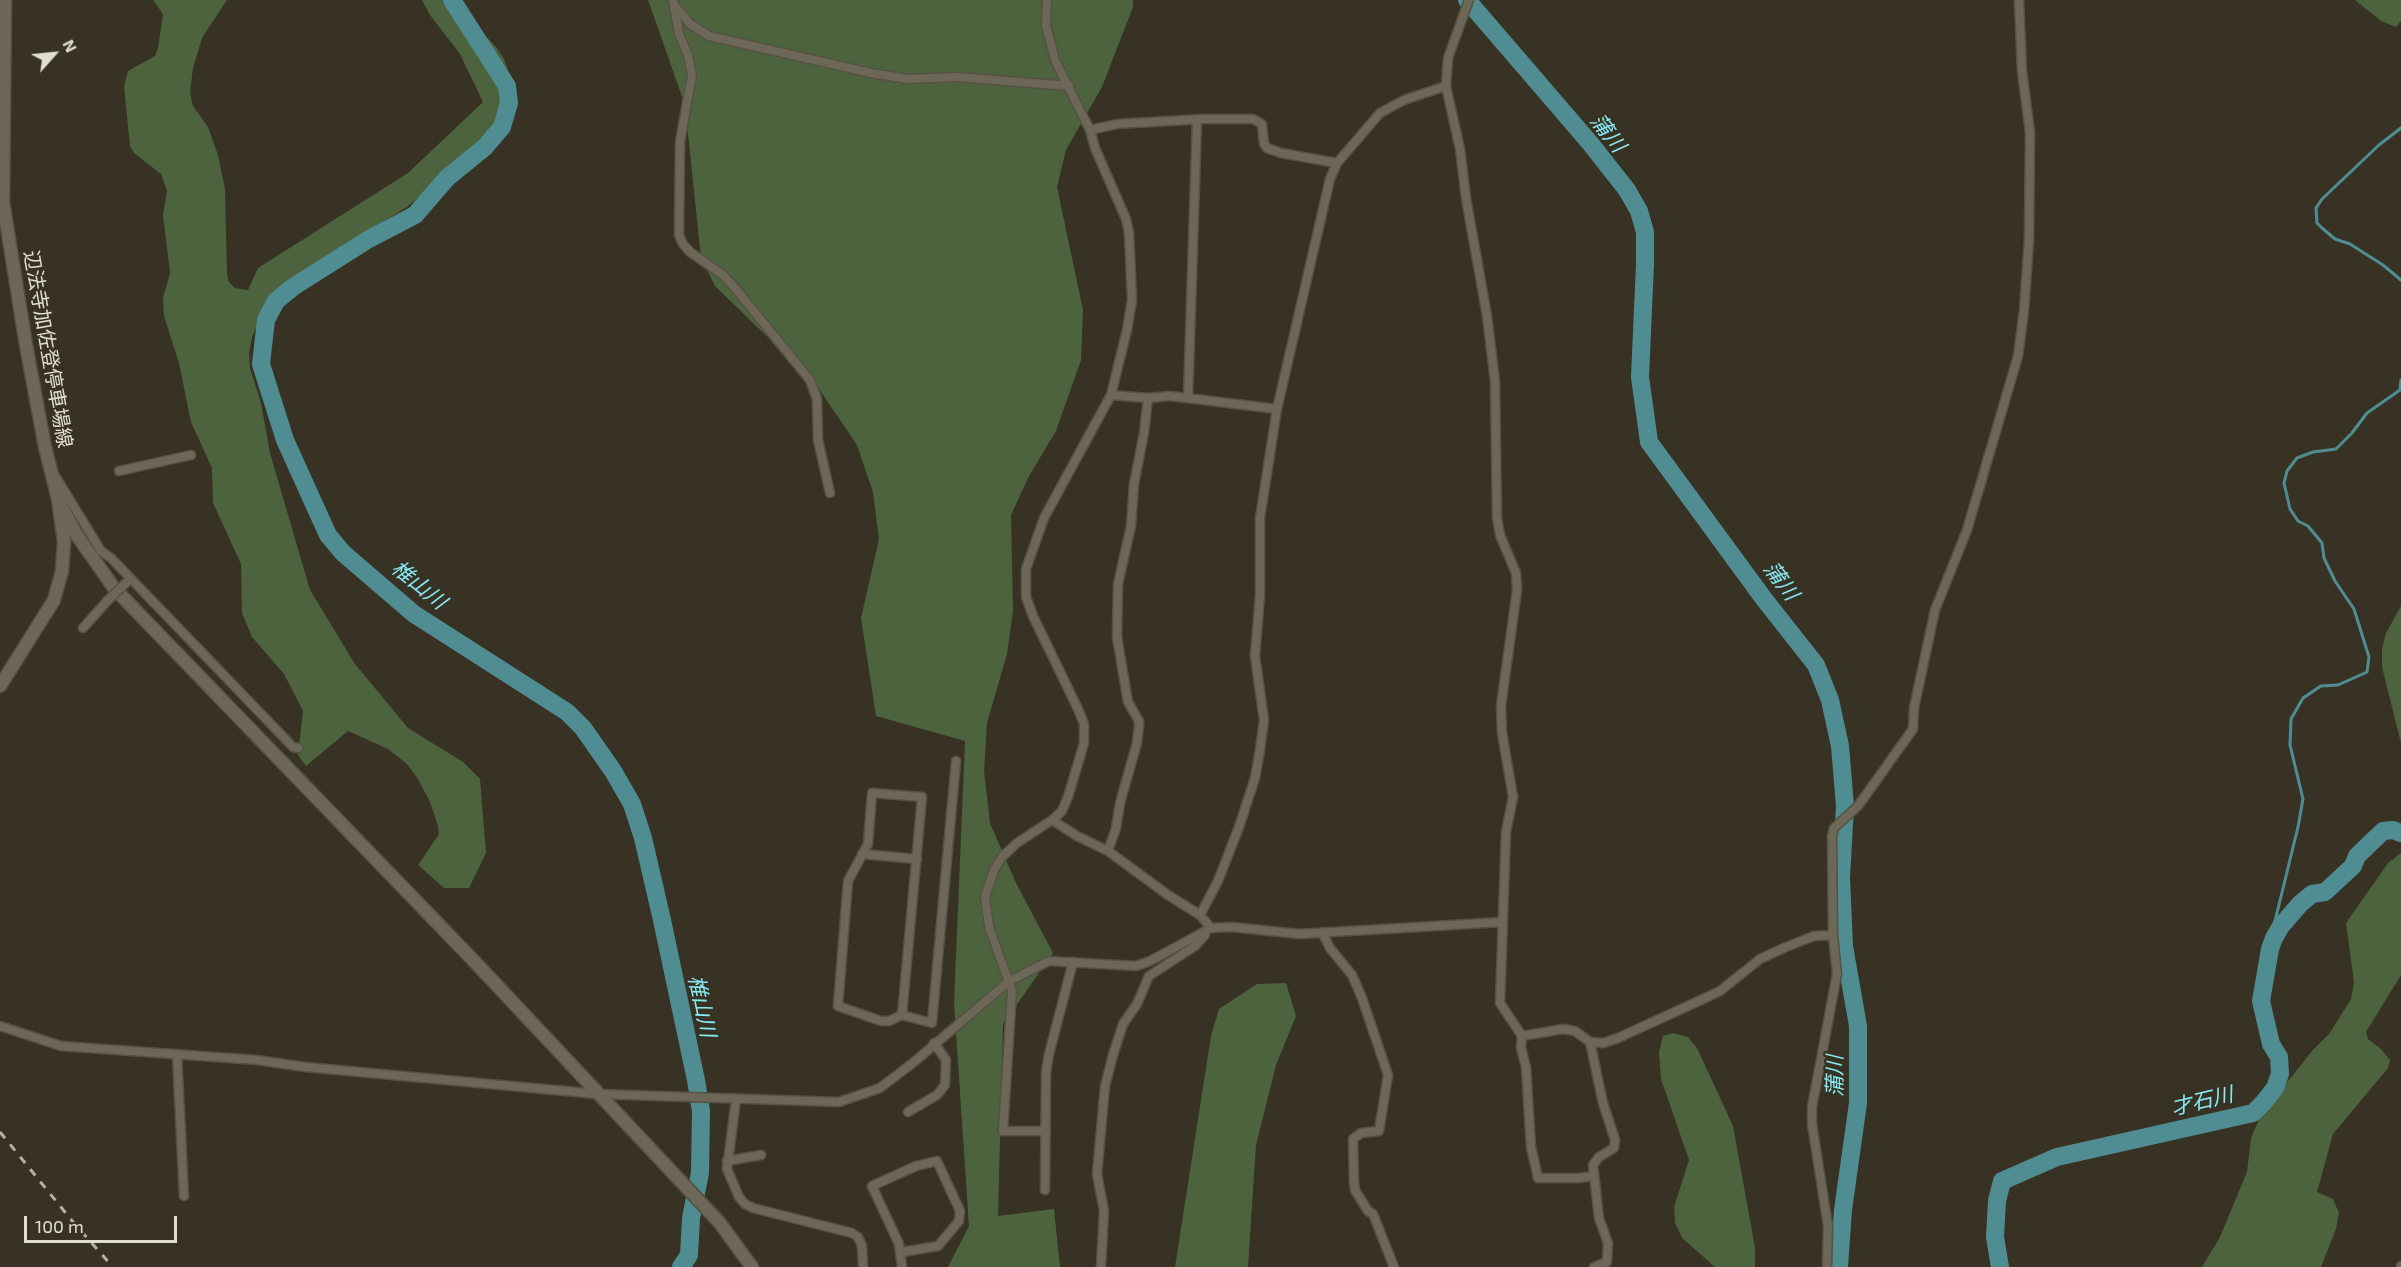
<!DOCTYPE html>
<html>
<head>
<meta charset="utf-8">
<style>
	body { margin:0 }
	#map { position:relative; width:2401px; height:1267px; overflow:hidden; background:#373223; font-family:"Exo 2",sans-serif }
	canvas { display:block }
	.north { position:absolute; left:24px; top:24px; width:60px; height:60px; -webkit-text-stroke:4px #373223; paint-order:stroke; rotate:63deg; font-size:16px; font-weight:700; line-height:24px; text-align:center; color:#e1ded4 }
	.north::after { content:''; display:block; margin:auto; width:21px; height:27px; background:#e1ded4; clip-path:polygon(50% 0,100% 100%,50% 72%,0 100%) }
	.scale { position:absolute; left:24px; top:1216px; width:153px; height:27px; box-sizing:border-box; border:3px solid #e1ded4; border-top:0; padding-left:8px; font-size:18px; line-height:21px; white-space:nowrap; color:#e1ded4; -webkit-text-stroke:4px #373223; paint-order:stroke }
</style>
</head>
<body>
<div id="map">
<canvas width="2401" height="1267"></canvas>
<div class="north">N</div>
<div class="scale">100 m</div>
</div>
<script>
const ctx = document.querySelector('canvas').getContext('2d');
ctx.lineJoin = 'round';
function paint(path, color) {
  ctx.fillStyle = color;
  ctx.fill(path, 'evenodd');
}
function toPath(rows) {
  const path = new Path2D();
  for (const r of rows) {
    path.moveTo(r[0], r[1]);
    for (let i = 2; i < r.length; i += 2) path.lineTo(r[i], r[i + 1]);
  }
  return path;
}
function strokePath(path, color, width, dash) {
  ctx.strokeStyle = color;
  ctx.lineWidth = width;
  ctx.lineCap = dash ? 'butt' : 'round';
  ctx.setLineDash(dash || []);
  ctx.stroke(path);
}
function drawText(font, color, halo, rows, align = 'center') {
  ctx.font = font + ' "Exo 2","Noto Sans JP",sans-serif';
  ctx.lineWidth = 4.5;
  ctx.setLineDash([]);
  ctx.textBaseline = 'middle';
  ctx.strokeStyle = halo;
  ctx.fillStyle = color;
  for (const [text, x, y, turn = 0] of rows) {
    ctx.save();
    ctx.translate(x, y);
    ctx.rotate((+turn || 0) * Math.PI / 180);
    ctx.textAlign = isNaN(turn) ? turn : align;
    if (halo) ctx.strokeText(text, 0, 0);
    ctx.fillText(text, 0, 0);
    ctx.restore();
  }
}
paint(toPath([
	[153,0,227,0,202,38,193,68,190,92,193,106,208,127,218,155,225,189,227,274,229,282,235,288,248,290,258,268,408,173,483,102,460,54,430,15,422,0,452,0,496,47,504,59,514,89,505,120,496,134,407,207,286,281,274,294,266,307,252,337,249,353,250,368,261,403,270,453,310,590,355,664,408,728,463,762,480,779,486,853,469,888,444,888,418,865,439,834,438,826,430,802,418,779,407,764,388,749,348,731,306,766,298,755,303,711,284,674,252,637,242,613,241,564,213,503,212,468,191,422,179,363,164,316,163,298,170,273,163,215,167,191,161,174,134,153,130,146,124,86,128,71,155,56,158,48,163,14],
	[648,0,1133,0,1133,7,1102,87,1066,150,1057,187,1083,310,1081,360,1056,431,1029,476,1011,515,1013,611,1007,654,987,723,984,771,990,823,1016,883,1053,953,1003,1024,998,1216,1054,1209,1060,1267,948,1267,969,1226,954,1003,965,741,876,716,861,618,879,539,873,492,857,445,815,383,715,286,701,258,685,105],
	[2355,0,2401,0,2401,21,2396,27,2381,21],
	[2401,606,2401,743,2382,667,2382,649,2386,633],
	[2401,853,2401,975,2366,1032,2368,1039,2380,1048,2390,1060,2388,1068,2333,1134,2317,1192,2333,1199,2339,1213,2336,1229,2321,1267,2202,1267,2220,1237,2247,1172,2251,1138,2261,1115,2312,1051,2329,1034,2351,999,2354,982,2346,923,2388,863],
	[1286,983,1296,1016,1276,1065,1256,1145,1248,1267,1175,1267,1211,1036,1219,1009,1257,984],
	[1673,1033,1688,1037,1697,1048,1733,1126,1755,1248,1755,1267,1715,1267,1682,1238,1675,1223,1674,1207,1689,1160,1661,1079,1659,1052,1663,1036]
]), '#4d633d');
strokePath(toPath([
	[2401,128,2379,145,2322,199,2316,208,2317,223,2322,228,2335,239,2350,244,2383,265,2401,280],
	[2275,936,2275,921,2298,827,2303,799,2290,745,2291,719,2303,698,2321,686,2338,685,2367,672,2369,657,2354,609,2335,581,2324,558,2322,543,2308,526,2298,521,2290,509,2284,483,2287,471,2297,458,2313,452,2336,449,2352,433,2367,413,2400,390,2401,380]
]), '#508d93', 3);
strokePath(toPath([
	[452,0,507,86,509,103,502,127,485,147,447,178,415,215,369,239,293,287,276,301,266,320,261,364,285,440,328,535,343,553,414,614,567,712,583,728,613,771,632,804,643,838,662,920,696,1080,701,1111,700,1173,691,1218,689,1255,681,1267],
	[1467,0,1590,143,1627,190,1639,211,1645,232,1645,264,1640,377,1649,442,1764,599,1816,665,1830,700,1840,746,1845,806,1841,878,1844,946,1858,1026,1858,1103,1843,1210,1839,1267],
	[2000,1267,1995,1237,1997,1201,2002,1181,2057,1157,2253,1113,2263,1103,2275,1088,2280,1074,2279,1057,2271,1044,2261,1001,2270,949,2274,938,2281,926,2300,904,2312,894,2325,892,2353,866,2357,856,2383,831,2393,830,2401,833]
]), '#508d93', 18);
const street = toPath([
	[673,0,679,34,688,55,692,75,680,142,679,235,683,244,690,252,723,275,735,288,810,380,817,399,818,440,830,493],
	[1469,0,1448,58,1446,86,1460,149,1466,198,1487,316,1495,381,1497,518,1500,535,1516,573,1517,590,1501,706,1502,733,1513,797,1506,832,1500,1003,1522,1036,1563,1029,1575,1031,1590,1042,1603,1103,1615,1140,1614,1148,1599,1157,1593,1165,1599,1218,1608,1243,1607,1262,1594,1267],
	[675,6,690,24,709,36,871,73,908,79,957,77,1069,86],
	[1090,130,1117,124,1203,119,1253,119,1262,124,1264,144,1267,148,1281,153,1337,163],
	[1111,395,1148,398,1170,396,1277,409],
	[1188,398,1197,120],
	[119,471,191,455],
	[54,474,101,551,111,558,293,747,298,748],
	[83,628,108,600],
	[1052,820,1077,836,1108,851,1168,895,1200,915,1211,928,1232,927,1299,934,1503,922],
	[1108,851,1116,828,1120,803,1137,743,1139,726,1139,721,1128,702,1117,637,1118,584,1131,526,1134,484,1144,433,1148,398],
	[862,854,917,859],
	[1200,915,1218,881,1239,827,1255,778,1260,750,1264,720,1255,656,1260,595,1260,518,1277,409,1330,179,1337,163,1380,113,1404,100,1446,86],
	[1322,932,1330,948,1352,975,1362,998,1388,1075,1379,1131,1361,1133,1353,1139,1354,1182,1355,1190,1368,1211,1373,1214,1394,1267],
	[902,1015,922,797,872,793,868,844,848,881,838,1006,881,1021,889,1021,902,1015,932,1023,956,761],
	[0,1026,61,1046,257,1060,305,1067,598,1094,839,1102,880,1088,914,1062,1008,982,1031,970,1049,961,1136,966,1150,961,1211,928],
	[1522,1036,1521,1048,1526,1067,1531,1147,1538,1178,1578,1178,1594,1176],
	[1590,1042,1603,1043,1618,1038,1701,1000,1720,991,1760,959,1786,947,1814,936,1833,935],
	[177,1055,184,1196],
	[736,1099,727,1169,739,1197,745,1204,753,1208,852,1233,858,1237,862,1246,863,1267],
	[908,1112,937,1095,945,1085,946,1060,934,1043],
	[1046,1131,1003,1131,1012,991,989,927,985,897,994,870,1002,857,1017,843,1052,820,1062,811,1068,797,1084,743,1084,724,1078,709,1033,616,1026,597,1026,569,1044,518,1111,395,1127,330,1132,300,1129,233,1126,219,1095,148,1090,130,1055,60,1046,26,1047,0],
	[727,1161,761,1155],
	[1045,1190,1046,1072,1049,1054,1073,962],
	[902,1267,899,1244,872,1186,916,1166,937,1161,960,1211,959,1221,938,1246,902,1252],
	[1101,1267,1104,1211,1097,1174,1105,1086,1113,1055,1123,1024,1137,1004,1149,976,1195,946,1205,935],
	[1827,1267,1828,1226,1812,1124,1812,1107,1837,974,1833,935,1832,836,1834,828,1858,806,1913,729,1914,708,1935,610,1967,530,2018,356,2024,311,2029,240,2030,132,2022,71,2019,0],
	[2401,1267,2401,1266]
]);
const secondary = toPath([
	[58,499,76,534,114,588,474,961,719,1222,752,1267],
	[0,686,54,600,62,571,64,542,58,499,45,447,26,345,3,202,5,0]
]);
strokePath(street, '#555143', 11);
strokePath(secondary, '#555143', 15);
strokePath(street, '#6c6756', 8);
strokePath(secondary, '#6c6756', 12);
strokePath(toPath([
	[0,1132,73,1222,113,1267]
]), '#b4b0a5', 3, [8, 8]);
const streetBridge = toPath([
	[108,600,127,582]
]);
strokePath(streetBridge, '#555143', 11, []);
strokePath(streetBridge, '#6c6756', 8);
drawText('20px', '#e1ded4', '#373223', [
	["辺法寺加佐登停車場線",48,349,80]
]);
drawText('italic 21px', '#87e9f4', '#373223', [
	["蒲川",1608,133,52],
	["蒲川",1781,581,53],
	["椎山川",419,585,39],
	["椎山川",702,1006,78],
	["蒲川",1835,1076,-90],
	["才石川",2202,1101,-13]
]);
</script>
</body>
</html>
